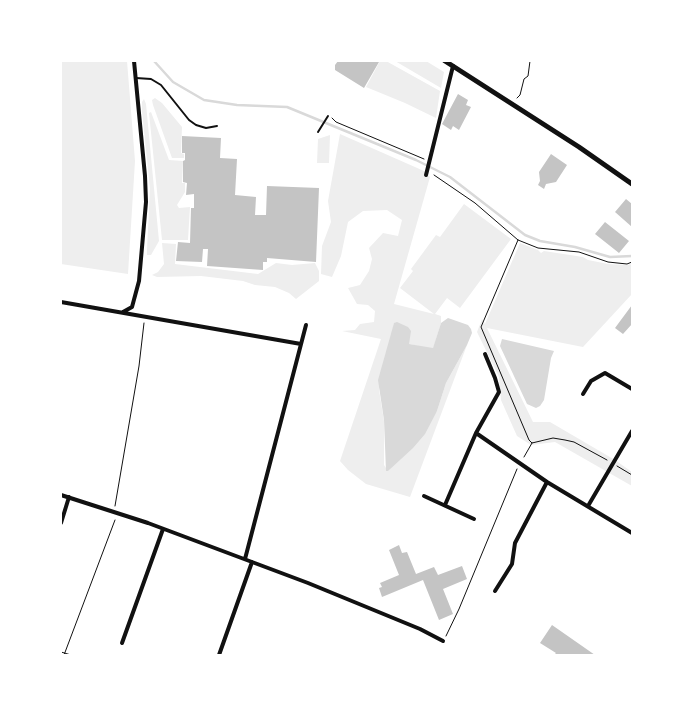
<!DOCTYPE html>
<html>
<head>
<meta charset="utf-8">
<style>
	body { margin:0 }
	#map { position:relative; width:693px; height:716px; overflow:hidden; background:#fff; font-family:"IBM Plex Serif",serif }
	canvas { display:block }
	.frame { position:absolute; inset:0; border:62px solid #fff; pointer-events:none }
</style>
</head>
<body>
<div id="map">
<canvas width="693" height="716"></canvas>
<div class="frame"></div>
</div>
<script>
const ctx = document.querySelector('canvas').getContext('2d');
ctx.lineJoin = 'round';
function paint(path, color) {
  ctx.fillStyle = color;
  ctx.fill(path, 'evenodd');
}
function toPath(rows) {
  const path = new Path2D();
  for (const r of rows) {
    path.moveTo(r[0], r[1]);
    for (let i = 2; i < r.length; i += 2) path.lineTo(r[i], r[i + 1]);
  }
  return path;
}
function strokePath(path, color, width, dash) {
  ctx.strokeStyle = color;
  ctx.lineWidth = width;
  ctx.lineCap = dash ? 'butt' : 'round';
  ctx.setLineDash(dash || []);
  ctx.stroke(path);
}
paint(toPath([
	[61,61,127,61,135,161,128,274,61,264],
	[380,61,386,61,440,91,436,118,405,103,366,87],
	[395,61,426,61,444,72,441,88],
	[155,98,162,103,182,127,181,153,184,154,184,158,172,158,153,105,152,100],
	[144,99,146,104,159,241,151,255,147,255,147,250,150,189,142,111,142,102],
	[151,112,169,160,183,161,182,183,185,183,185,192,177,205,179,208,190,207,188,240,162,240,149,113],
	[340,134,424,171,430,177,394,304,434,314,400,288,413,271,411,269,436,235,440,237,464,204,511,239,460,308,447,298,435,314,441,316,441,323,433,349,409,344,394,324,379,390,384,421,384,465,388,471,437,411,446,383,467,345,410,497,366,484,348,470,340,461,381,339,342,331,355,330,360,324,374,322,375,311,368,305,357,304,348,288,360,285,369,271,372,259,369,248,383,233,398,236,402,220,387,210,363,211,348,222,341,256,332,277,321,274,322,246,331,222,328,201],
	[330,135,329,163,317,163,318,139],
	[162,243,176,244,175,264,258,274,276,263,292,265,315,263,319,271,319,281,296,299,289,293,275,287,255,285,243,281,201,276,157,277,152,275,158,272,164,264],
	[520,243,538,250,541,253,544,251,583,257,588,260,608,264,627,265,632,264,632,294,583,347,487,328,533,422,550,422,615,460,632,472,632,486,555,442,531,445,517,436,501,400,499,377,477,332,482,319,485,324]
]), '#eee');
paint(toPath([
	[448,318,468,325,471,329,472,333,467,345,446,383,437,411,425,434,413,448,388,471,386,471,384,420,378,380,394,323,397,322,408,327,411,331,409,344,433,348,441,323],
	[502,339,554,351,551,358,544,400,540,406,536,408,527,404,500,346]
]), '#d9d9d9');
strokePath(toPath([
	[154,61,173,82,204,100,237,105,287,107,416,160,450,177,525,235,540,241,575,247,610,257,632,256]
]), '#d9d9d9', 2.5);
paint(toPath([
	[338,61,377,61,379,62,364,88,335,70,335,65],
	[458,94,468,100,466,105,471,107,459,130,453,126,451,130,442,124],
	[182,136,221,138,220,158,237,159,235,195,256,197,255,215,266,215,267,186,319,188,316,262,267,258,267,262,263,262,263,270,207,266,208,249,203,249,202,262,176,261,178,242,190,243,191,208,194,208,194,194,186,195,187,183,183,182,183,161,185,160,185,153,182,153],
	[551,154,567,165,556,182,546,184,544,189,538,185,540,181,539,172],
	[626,199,632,204,632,227,615,212],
	[605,222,629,241,619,253,595,234],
	[632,305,632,324,623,334,615,328],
	[399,545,402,553,407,552,416,574,434,567,438,575,462,566,467,579,443,589,453,614,439,620,423,580,382,597,379,588,382,587,380,583,399,575,389,550],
	[552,625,595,655,554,655,556,653,540,643]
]), '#c4c4c4');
strokePath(toPath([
	[517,98,520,95,524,79,528,76,530,61],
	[332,118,336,122,424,159],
	[434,175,475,203,518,240,538,248,579,252,608,262,627,264,632,262],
	[518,240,481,327,529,440,532,443,553,438,565,440,574,442,607,460],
	[524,457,532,443],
	[617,466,632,475],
	[115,506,139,366,144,323],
	[446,636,459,609,517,469],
	[61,652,71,655],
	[64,655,115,520]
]), '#111', 1);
strokePath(toPath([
	[136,78,151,79,161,85,189,120,196,125,206,128,217,126],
	[318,132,328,116]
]), '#111', 2);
strokePath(toPath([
	[426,175,453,66],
	[61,302,301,344],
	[123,312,132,307,139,281,146,202,145,176,134,61],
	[583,394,591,381,605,373,632,389],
	[476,433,547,482,632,533],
	[61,495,148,523,308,583,420,629,443,641],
	[424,496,474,519],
	[445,505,476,433,499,392,495,378,485,354],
	[588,506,632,431],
	[61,523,69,497],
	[245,559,306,325],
	[495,591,512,564,515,543,547,482],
	[122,643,163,529],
	[219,655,252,562]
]), '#111', 4);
strokePath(toPath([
	[445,61,579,147,632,184]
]), '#111', 5);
</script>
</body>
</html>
